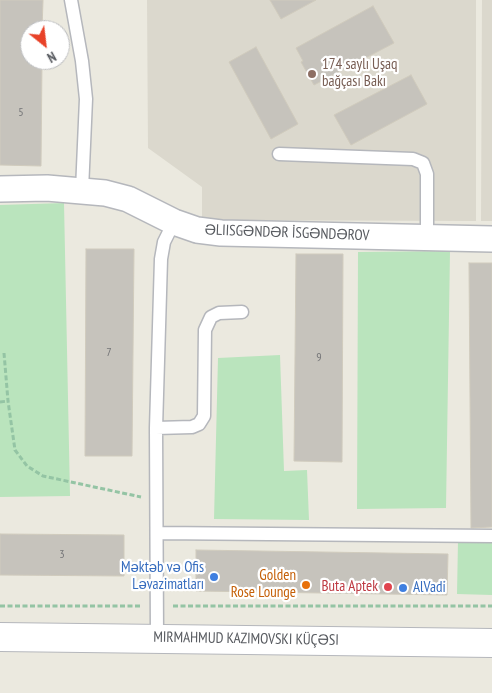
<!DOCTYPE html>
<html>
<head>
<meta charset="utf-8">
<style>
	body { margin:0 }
	#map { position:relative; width:492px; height:693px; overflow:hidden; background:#ebe9df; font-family:"PT Sans Narrow",sans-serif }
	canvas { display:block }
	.north { position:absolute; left:20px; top:20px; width:50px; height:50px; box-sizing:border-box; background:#fff; border:1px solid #bcbdbf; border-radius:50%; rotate:151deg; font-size:14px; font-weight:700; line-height:20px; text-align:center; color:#585b60 }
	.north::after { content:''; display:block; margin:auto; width:18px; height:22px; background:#e84228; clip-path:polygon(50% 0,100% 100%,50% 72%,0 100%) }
</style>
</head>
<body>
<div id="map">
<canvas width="492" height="693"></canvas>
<div class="north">N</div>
</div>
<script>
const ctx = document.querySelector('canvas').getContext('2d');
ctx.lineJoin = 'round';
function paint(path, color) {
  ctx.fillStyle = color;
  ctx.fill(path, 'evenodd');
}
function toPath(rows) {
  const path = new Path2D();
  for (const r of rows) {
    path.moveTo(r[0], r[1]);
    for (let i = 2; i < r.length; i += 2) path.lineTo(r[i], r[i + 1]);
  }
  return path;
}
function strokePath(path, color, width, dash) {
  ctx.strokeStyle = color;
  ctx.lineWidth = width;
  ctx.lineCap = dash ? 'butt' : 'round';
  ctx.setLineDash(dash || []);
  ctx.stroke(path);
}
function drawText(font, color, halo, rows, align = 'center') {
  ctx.font = font + ' "PT Sans Narrow",sans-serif';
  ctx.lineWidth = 4.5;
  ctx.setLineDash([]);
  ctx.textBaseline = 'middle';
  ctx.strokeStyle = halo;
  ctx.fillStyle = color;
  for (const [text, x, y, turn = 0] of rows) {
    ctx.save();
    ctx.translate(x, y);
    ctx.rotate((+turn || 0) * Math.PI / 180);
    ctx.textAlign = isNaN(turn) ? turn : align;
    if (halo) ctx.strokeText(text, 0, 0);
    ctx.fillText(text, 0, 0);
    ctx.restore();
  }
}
paint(toPath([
	[147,0,476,0,476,221,202,220,202,187,148,148],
	[482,0,492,0,492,221,481,221]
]), '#dbd8cd');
paint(toPath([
	[64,203,70,496,0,497,0,205],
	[450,251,446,508,357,509,358,252],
	[280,355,284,471,307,470,309,520,214,519,218,358],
	[458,541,492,542,492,595,457,594]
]), '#bae4bd');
const building = toPath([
	[0,0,43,0,42,30,30,30,30,60,42,60,41,166,0,165,0,0],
	[270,0,316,0,281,19,270,0],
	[373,6,394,43,314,85,301,62,303,61,296,48,373,6],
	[256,47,298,124,271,139,229,62,256,47],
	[411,75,427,104,351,145,334,115,411,75],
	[86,249,134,249,132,456,85,456,86,249],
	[296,254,343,254,342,462,294,461,296,254],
	[469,263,492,263,492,527,471,528,469,263],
	[0,534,124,535,124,576,0,575,0,534],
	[196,550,448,554,447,595,196,591,196,550]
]);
paint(building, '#c6c3bc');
strokePath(building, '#d0cbbd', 1);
const service = toPath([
	[71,0,82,61,86,99,82,190],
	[279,154,413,159,423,163,427,174,427,237],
	[156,428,192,427,199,424,204,416,205,330,211,317,219,313,242,312],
	[158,533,492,536],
	[157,638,156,428,161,259,164,242,174,222]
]);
const minor = toPath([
	[0,189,47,188,105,193,128,199,174,222,197,230,221,233,492,239]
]);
const tertiary = toPath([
	[0,637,492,643]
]);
strokePath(service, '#b5b7bc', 15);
strokePath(minor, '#b5b7bc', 28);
strokePath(tertiary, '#b5b7bc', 30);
strokePath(toPath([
	[4,353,8,401,15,450,27,466,43,476,141,497],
	[0,402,8,401],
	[0,606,141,606],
	[173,606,492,606]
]), '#94c4a4', 3, [5, 2.5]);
strokePath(service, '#fff', 12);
strokePath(minor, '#fff', 25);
strokePath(tertiary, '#fff', 28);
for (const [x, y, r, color] of [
	[312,74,5,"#8d6e63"],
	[214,577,5,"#3f7fe0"],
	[306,585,5,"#e8710a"],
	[388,587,5,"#e0444e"],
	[403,588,5,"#3f7fe0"]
]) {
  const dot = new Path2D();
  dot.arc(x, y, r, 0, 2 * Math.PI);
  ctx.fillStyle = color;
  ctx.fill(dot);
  strokePath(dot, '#fff', 2);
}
drawText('12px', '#747577', null, [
	["5",21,113],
	["7",109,353],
	["9",319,358],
	["3",62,555]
]);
drawText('15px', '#785e54', '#fff', [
	["174 saylı Uşaq",322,65],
	["bağçası Bakı",322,82]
], 'left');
drawText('15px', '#585b60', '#fff', [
	["ƏLIISGƏNDƏR İSGƏNDƏROV",287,233,2],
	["MIRMAHMUD KAZIMOVSKI KÜÇƏSI",246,639,1]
]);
drawText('15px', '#366cbe', '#fff', [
	["Məktəb və Ofis",204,568],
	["Ləvazimatları",204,585],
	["AlVadi",413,588,"left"]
], 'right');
drawText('15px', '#c56008', '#fff', [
	["Golden",296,576],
	["Rose Lounge",296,593]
], 'right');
drawText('15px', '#be3a42', '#fff', [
	["Buta Aptek",378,587]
], 'right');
</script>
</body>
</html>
